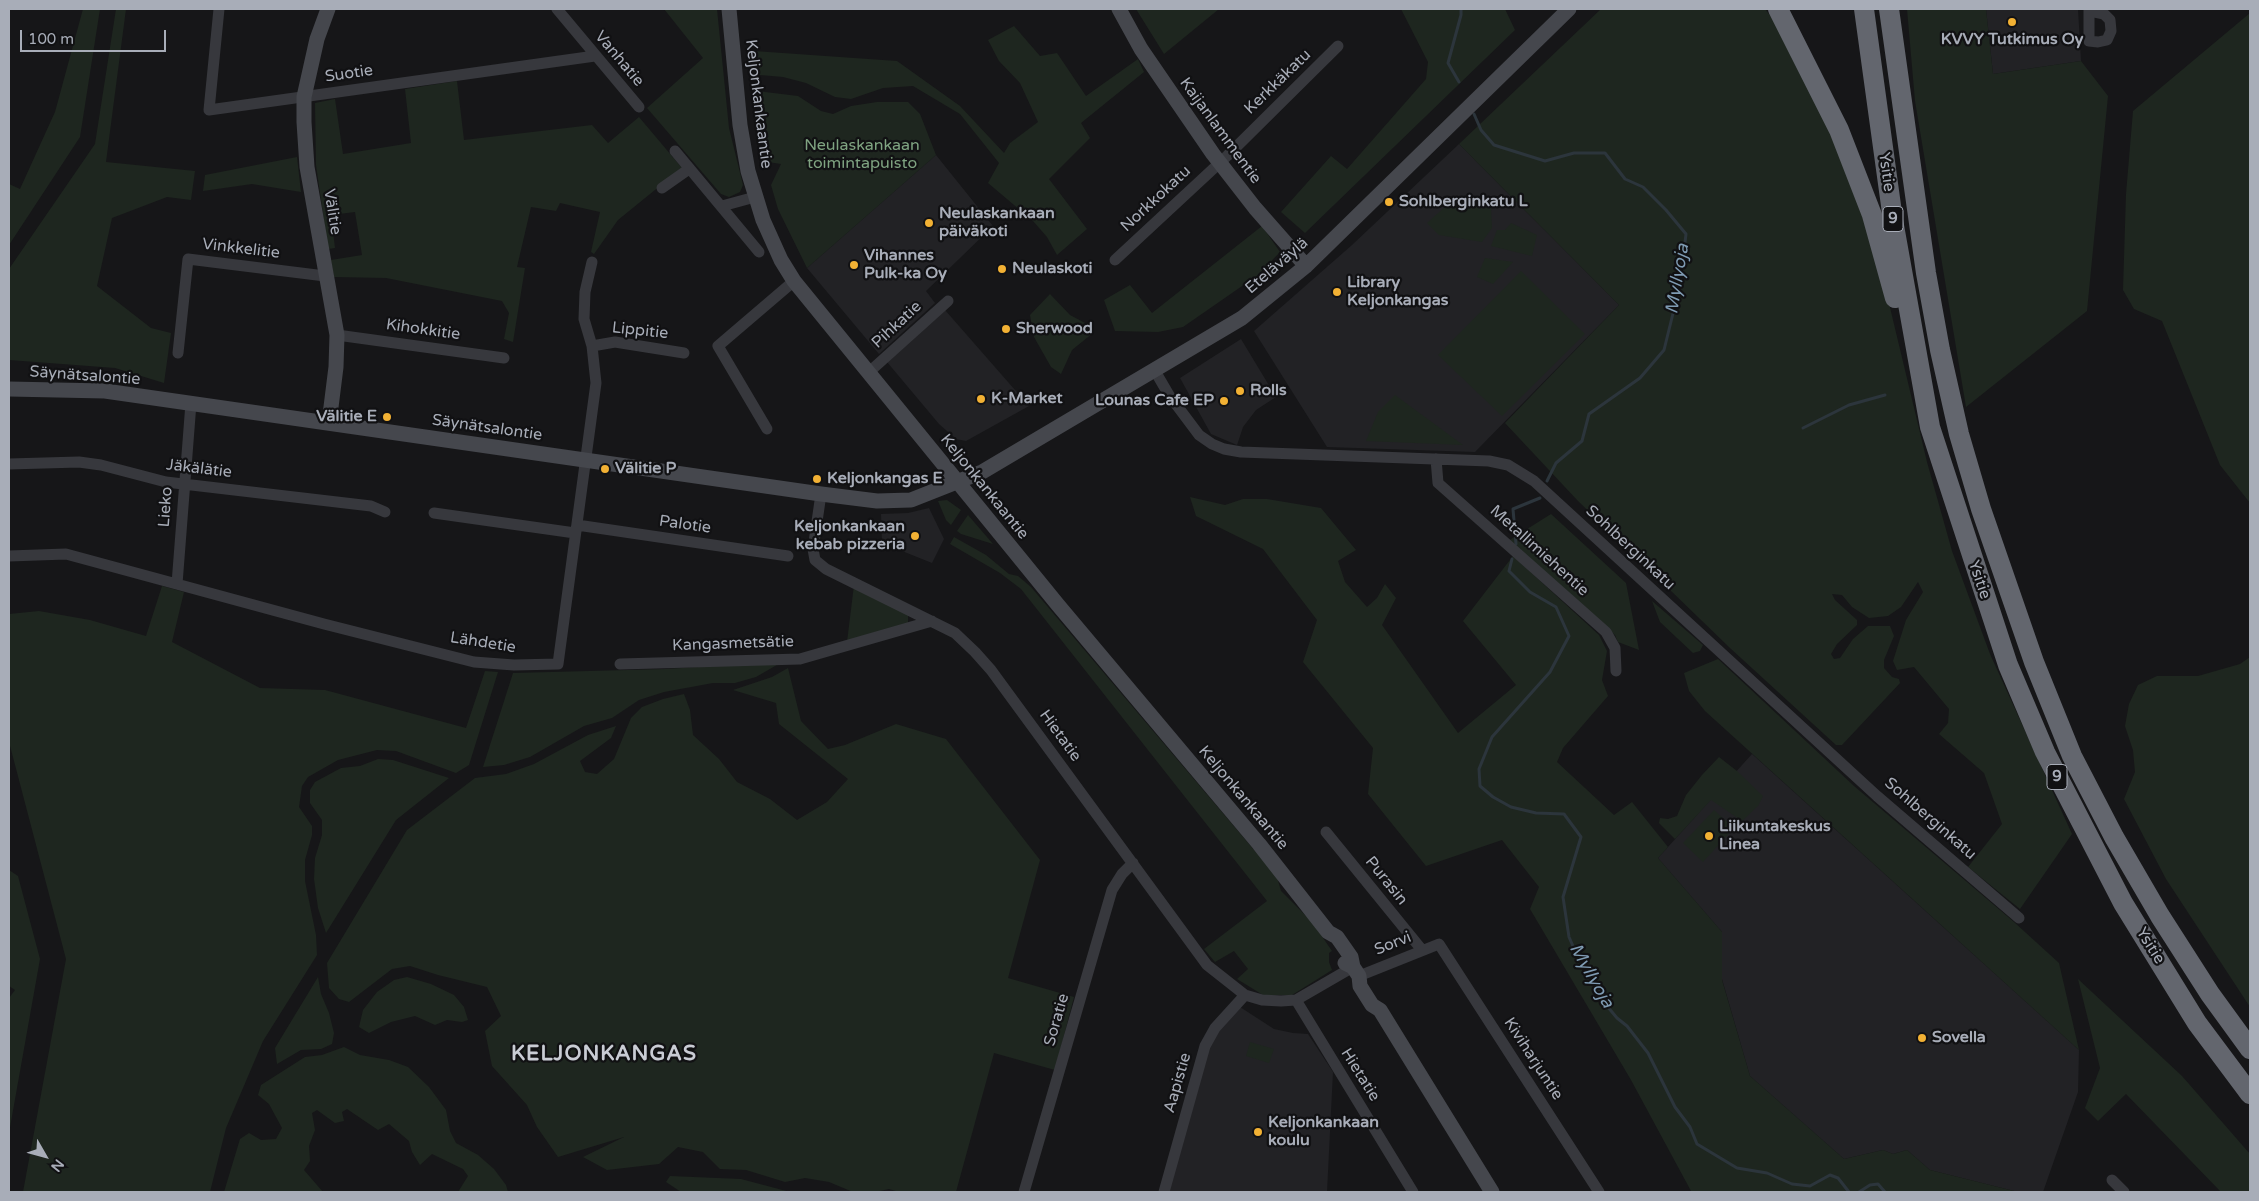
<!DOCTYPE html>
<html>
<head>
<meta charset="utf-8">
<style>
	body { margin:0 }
	#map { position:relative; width:2259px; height:1201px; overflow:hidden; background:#161618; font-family:"Varela Round",sans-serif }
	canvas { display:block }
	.frame { position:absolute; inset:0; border:10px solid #a8adb8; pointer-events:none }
	.north { position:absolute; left:20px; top:1131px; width:50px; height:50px; -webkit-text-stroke:4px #111113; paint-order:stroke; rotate:128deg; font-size:14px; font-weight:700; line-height:20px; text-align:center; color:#a8adb8 }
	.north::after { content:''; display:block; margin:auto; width:18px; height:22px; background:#a8adb8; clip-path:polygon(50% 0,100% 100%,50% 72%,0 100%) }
	.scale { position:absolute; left:20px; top:30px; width:146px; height:22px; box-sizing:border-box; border:2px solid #a8adb8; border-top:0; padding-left:6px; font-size:15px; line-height:18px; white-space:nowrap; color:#a8adb8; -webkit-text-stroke:4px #111113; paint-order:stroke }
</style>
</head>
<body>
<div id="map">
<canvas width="2259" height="1201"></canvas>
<div class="frame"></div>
<div class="north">N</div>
<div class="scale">100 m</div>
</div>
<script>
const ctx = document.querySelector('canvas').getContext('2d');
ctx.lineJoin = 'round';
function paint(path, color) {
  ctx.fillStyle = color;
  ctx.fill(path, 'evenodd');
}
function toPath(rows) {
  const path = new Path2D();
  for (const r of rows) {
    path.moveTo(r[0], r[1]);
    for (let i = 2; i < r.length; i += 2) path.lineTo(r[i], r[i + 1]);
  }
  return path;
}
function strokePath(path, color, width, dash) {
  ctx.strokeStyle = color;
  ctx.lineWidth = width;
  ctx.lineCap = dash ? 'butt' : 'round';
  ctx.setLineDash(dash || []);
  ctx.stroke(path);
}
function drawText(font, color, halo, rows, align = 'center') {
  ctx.font = font + ' "Varela Round",sans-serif';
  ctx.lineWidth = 4.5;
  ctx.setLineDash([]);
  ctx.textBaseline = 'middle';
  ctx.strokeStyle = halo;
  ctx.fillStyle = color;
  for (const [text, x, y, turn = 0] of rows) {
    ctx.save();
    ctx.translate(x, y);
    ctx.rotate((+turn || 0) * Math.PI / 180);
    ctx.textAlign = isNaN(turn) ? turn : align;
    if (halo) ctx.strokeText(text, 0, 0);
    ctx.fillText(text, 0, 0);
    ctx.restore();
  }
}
paint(toPath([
	[1986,9,2078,9,2081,61,1993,74],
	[1459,144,1619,305,1475,452,1327,447,1254,331,1352,245],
	[936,155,993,226,926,291,935,303,879,354,807,268],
	[945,310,1029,406,966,441,956,439,939,424,887,362],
	[1241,339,1276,397,1256,410,1243,427,1237,445,1211,434,1180,378],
	[929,508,944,539,932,563,882,543,881,514,908,513],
	[1752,754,2079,1050,2078,1092,2043,1192,2018,1192,1930,1170,1907,1150,1893,1154,1883,1150,1844,1159,1750,1076,1722,979,1722,932,1658,858],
	[1240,1007,1274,1029,1293,1033,1308,1034,1333,1072,1327,1192,1169,1192,1209,1048,1219,1030]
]), '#222225');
paint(toPath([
	[83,9,100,9,80,137,9,245,9,184,20,189,55,112],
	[116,9,126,9,106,162,195,171,191,200,167,197,112,218,97,286,151,328,171,333,164,383,115,368,9,360,9,269,95,144],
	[664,9,717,9,729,128,743,185,740,192,729,197,721,194,647,108,703,58],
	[1136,9,1219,9,1164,54],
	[1401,9,1505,9,1515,30,1305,233,1281,212,1331,156,1347,169,1426,79,1428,62],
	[1601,9,1765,9,1773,19,1809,80,1876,249,1927,462,1952,551,1990,654,2072,834,2020,909,1968,867,2002,824,1984,773,1939,734,1948,723,1949,709,1914,667,1897,670,1893,661,1906,620,1923,592,1918,582,1901,607,1888,616,1869,618,1852,607,1842,595,1832,594,1835,600,1857,620,1857,625,1837,644,1831,654,1834,659,1840,658,1853,639,1868,626,1890,626,1894,636,1884,660,1884,668,1892,677,1899,679,1900,683,1842,745,1836,745,1730,648,1578,501,1505,423,1619,305,1459,144],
	[1907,9,1986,9,1993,74,2081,61,2108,96,2087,311,1966,407,1915,101],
	[2250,13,2250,503,2220,465,2162,321,2134,309,2123,290,2126,194,2133,111],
	[1014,26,1040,56,1057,53,1086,96,1138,59,1144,72,1081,123,1090,138,1049,179,1087,229,1057,255,1047,237,1033,221,988,183,999,163,960,114,913,86,883,88,851,99,835,97,806,83,783,77,760,75,753,72,754,51,897,61,960,106,1004,153,1010,143,1038,122,1020,83,999,61,988,40],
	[457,81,464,140,592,125,608,143,639,117,682,168,618,220,594,254,591,252,600,212,560,203,556,211,531,207,517,267,525,268,513,342,504,339,509,313,502,301,386,278,334,277,331,260,362,255,355,212,331,215,335,248,328,249,316,165,315,103,335,99,343,154,411,143,405,89],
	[757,91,798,96,821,111,833,114,851,106,877,102,908,102,920,114,936,155,807,268,778,209,771,185,781,164,768,162,764,148],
	[297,157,301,192,252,184,203,191,205,175],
	[1461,196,1477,199,1479,198,1491,208,1492,228,1482,242,1439,235,1427,223,1447,205],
	[1511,223,1537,235,1532,256,1491,246,1497,230,1505,230],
	[1262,226,1280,252,1258,275,1183,327,1158,332,1115,331,1104,300,1130,285,1152,313],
	[1485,258,1513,262,1493,284,1477,277],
	[1521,271,1585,334,1502,416,1438,355],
	[1050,294,1070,315,1087,324,1093,333,1072,350,1061,374,1051,367,1034,337,1030,315],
	[1395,395,1463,445,1366,441,1378,412],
	[1190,497,1225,505,1243,499,1267,499,1321,508,1356,550,1338,561,1345,582,1367,607,1377,598,1385,584,1396,598,1382,625,1458,733,1516,685,1463,621,1513,556,1599,635,1607,651,1602,680,1608,696,1563,748,1557,762,1614,815,1632,802,1668,847,1658,858,1722,932,1722,980,1750,1076,1844,1159,1883,1150,1893,1154,1907,1150,1930,1170,2018,1192,1693,1192,1691,1191,1631,1080,1530,909,1539,887,1502,840,1426,866,1368,794,1373,748,1303,662,1317,620,1263,549,1196,516],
	[947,500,961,510,951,525,946,520,938,501],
	[1551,514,1626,583,1639,650,1618,642,1615,635,1508,541],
	[968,515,993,544,961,534,957,531],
	[954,537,986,555,1009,574,1018,576,1031,587,1277,877,1281,891,1312,922,1332,951,1329,953,1329,962,1332,970,1292,995,1263,995,1237,979,1248,969,1234,951,1215,962,1204,949,1267,901,1021,589,1000,573,950,544],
	[854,585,908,611,908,624,847,642],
	[162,586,184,592,172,642,260,688,325,690,466,728,485,671,498,672,469,765,456,773,396,751,377,750,338,760,308,777,302,786,299,807,312,826,312,835,305,860,305,881,316,935,317,955,263,1041,226,1128,210,1192,23,1192,66,959,9,742,9,614,39,611,90,620,146,636],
	[1652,601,1703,645,1700,651,1693,653,1660,622],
	[2250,657,2250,1007,2166,879,2124,799,2135,772,2133,750,2125,726,2129,704,2138,685,2157,676,2198,676,2240,664],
	[1718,659,1854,786,2014,922,2059,963,2079,1050,1705,711,1689,691,1684,673],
	[782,662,756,677,735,683,713,683,664,692,639,700,612,718,584,726,530,757,504,765,483,767,513,673,665,669],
	[788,668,801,721,828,749,845,745,896,724,946,739,1040,860,1008,978,1074,997,1055,1070,994,1053,956,1192,899,1192,889,1189,875,1192,853,1192,829,1182,805,1178,785,1182,746,1170,720,1169,703,1152,678,1147,659,1164,607,1170,583,1157,624,1137,558,1157,537,1127,527,1105,492,1066,485,1031,501,1016,487,987,438,975,410,966,392,969,349,1002,339,999,329,988,327,963,407,830,475,778,506,774,534,764,588,735,616,726,611,738,580,761,585,772,597,774,614,759,631,718,642,707,663,699,684,694,690,710,693,735,719,759,737,782,770,799,797,820,827,802,848,779,779,724,776,703,733,690,772,677],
	[1719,757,1737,771,1763,796,1758,806,1742,821,1711,800,1675,839,1659,823,1660,818,1668,819,1677,816,1686,795,1702,775],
	[378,759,393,760,449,778,396,820,326,933,318,908,314,879,315,858,322,835,322,820,310,803,310,790,315,782,341,768,360,766],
	[1714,810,1734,828,1703,862,1683,843],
	[9,870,18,876,40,959,9,1133,9,998,15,990,9,986],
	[318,977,321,994,329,1013,334,1033,332,1044,321,1049,301,1050,277,1064,275,1048],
	[407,977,431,984,454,995,464,1007,468,1020,462,1022,447,1020,435,1025,415,1016,391,1022,369,1033,359,1027,363,1010,377,992,394,980],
	[2078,979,2182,1076,2250,1154,2250,1192,2221,1192,2126,1094,2098,1121,2085,1108,2100,1068],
	[1250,1042,1274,1049,1269,1063,1246,1056],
	[344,1047,360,1055,389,1060,408,1067,429,1087,446,1110,450,1131,456,1143,478,1155,494,1169,506,1185,508,1192,458,1192,468,1176,463,1169,432,1154,420,1165,412,1152,409,1141,389,1124,378,1130,347,1109,342,1112,344,1121,335,1123,317,1110,312,1113,315,1130,309,1146,310,1161,304,1170,323,1192,224,1192,240,1139,249,1133,261,1140,276,1139,282,1128,269,1104,258,1095,261,1085,305,1057,322,1055],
	[670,1176,741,1179,790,1192,681,1192,666,1182]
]), '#1e261f');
strokePath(toPath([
	[1459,82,1448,63,1461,15,1461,9],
	[1474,114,1481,130,1494,145,1545,161,1574,153,1605,153,1625,179,1643,187,1666,210,1686,234,1680,285,1664,350,1640,378,1589,414,1582,441,1556,463,1547,481],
	[1803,428,1849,405,1885,395],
	[1516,544,1513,509,1540,498],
	[1512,559,1509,571,1530,592,1556,607,1569,636,1550,672,1492,737,1479,769,1480,786,1493,797,1511,807,1536,813,1564,814,1581,837,1563,897,1569,937,1576,953,1603,993,1607,1006,1617,1018,1627,1026,1648,1053,1675,1107,1690,1127,1697,1144,1737,1168,1767,1173,1792,1184,1810,1186,1830,1175,1838,1178,1849,1192],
	[1859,1192,1870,1185,1878,1184,1885,1192]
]), '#2c353c', 3);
strokePath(toPath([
	[219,9,209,110,595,56],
	[557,9,639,107],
	[2089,9,2089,41,2098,42,2107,40,2111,31,2110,20,2104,14,2090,11],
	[675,151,759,252],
	[662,188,689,169],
	[722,206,755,197],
	[1115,260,1227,156,1338,46],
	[337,335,504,358],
	[592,346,615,342,684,353],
	[178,353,188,259,325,276],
	[1155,371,1169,395,1199,435,1212,444,1224,449,1241,452,1489,461,1508,465,1534,481,1877,796,2019,918],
	[868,373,948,301],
	[767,429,718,346,794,281],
	[1436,459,1438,483,1606,632,1615,648,1616,671],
	[9,464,79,462,101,465,166,482,371,506,385,512],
	[821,494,813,549,815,560,826,569,955,633,975,652,991,670,1207,965,1245,995,1262,1000,1281,1001,1296,1000,1353,967],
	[434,513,575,533],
	[577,525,788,556],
	[9,556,66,554,324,624,474,662,514,665,558,664,596,383,592,346,584,319,585,292,592,262],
	[177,584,191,403],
	[620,664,800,659,932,621],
	[1326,832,1422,950],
	[1359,976,1439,944,1599,1192],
	[1296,1000,1413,1192],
	[2112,1180,2124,1192],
	[1024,1192,1112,890,1122,874,1133,863],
	[1164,1192,1205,1046,1215,1028,1245,995]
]), '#37383d', 11);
strokePath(toPath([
	[328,9,317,39,304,97,304,122,307,167,337,335,336,367,329,423],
	[729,9,740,125,748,171,763,220,781,260,794,281,1058,605,1259,844,1328,932,1337,937,1351,957,1353,967],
	[1119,9,1141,49,1213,154,1255,208,1306,266],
	[9,389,105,391,821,494,877,501,911,500,982,472,1242,318,1306,266,1569,9],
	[1345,963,1353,967,1359,976,1360,986,1372,1005,1380,1010,1492,1192]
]), '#45474d', 15);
strokePath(toPath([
	[1778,9,1839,130,1872,215,1895,298],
	[1864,9,1893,220,1930,427,2008,665,2045,752,2123,903,2197,1023,2250,1094],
	[1889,9,1926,273,1940,350,1959,434,1981,509,2034,662,2072,756,2114,837,2160,916,2210,994,2250,1049]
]), '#63666e', 20);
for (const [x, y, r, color] of [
	[2012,22,5,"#f2b134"],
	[1389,202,5,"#f2b134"],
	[929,223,5,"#f2b134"],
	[854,265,5,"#f2b134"],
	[1002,269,5,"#f2b134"],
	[1337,292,5,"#f2b134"],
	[1006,329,5,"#f2b134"],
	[1240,391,5,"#f2b134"],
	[981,399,5,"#f2b134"],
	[1224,401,5,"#f2b134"],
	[387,417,5,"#f2b134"],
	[605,469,5,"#f2b134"],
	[817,479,5,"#f2b134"],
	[915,536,5,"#f2b134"],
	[1709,836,5,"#f2b134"],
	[1922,1038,5,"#f2b134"],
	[1258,1132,5,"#f2b134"]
]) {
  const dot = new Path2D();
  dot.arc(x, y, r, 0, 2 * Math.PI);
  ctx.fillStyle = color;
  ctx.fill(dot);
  strokePath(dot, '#111113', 2);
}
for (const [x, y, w] of [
	[1893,219,20],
	[2057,777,20]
]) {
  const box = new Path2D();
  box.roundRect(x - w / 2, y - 12.5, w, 25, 4);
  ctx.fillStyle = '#111113';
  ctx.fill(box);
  strokePath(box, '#a8adb8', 1);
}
drawText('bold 15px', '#a8adb8', null, [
	["9",1893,219],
	["9",2057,777]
]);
drawText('bold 16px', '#a8adb8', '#111113', [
	["KVVY Tutkimus Oy",2012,40,"center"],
	["Sohlberginkatu L",1399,202],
	["Neulaskankaan",939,214],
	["päiväkoti",939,232],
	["Vihannes",864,256],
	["Pulk-ka Oy",864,274],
	["Neulaskoti",1012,269],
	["Library",1347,283],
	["Keljonkangas",1347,301],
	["Sherwood",1016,329],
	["Rolls",1250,391],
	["K-Market",991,399],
	["Lounas Cafe EP",1214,401,"right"],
	["Välitie E",377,417,"right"],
	["Välitie P",615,469],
	["Keljonkangas E",827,479],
	["Keljonkankaan",905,527,"right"],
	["kebab pizzeria",905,545,"right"],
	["Liikuntakeskus",1719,827],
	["Linea",1719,845],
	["Sovella",1932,1038],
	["Keljonkankaan",1268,1123],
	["koulu",1268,1141]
], 'left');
drawText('16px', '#a8adb8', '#111113', [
	["Vanhatie",619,59,50],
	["Suotie",349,74,-8],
	["Kerkkäkatu",1278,82,-44],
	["Keljonkankaantie",758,104,83],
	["Kaijanlammentie",1220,131,54],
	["Ysitie",1886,172,82],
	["Norkkokatu",1156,199,-43],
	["Välitie",332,212,81],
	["Vinkkelitie",241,249,7],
	["Eteläväylä",1277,266,-41],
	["Pihkatie",897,325,-43],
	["Kihokkitie",423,330,8],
	["Lippitie",640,331,6],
	["Säynätsalontie",85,376,4],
	["Säynätsalontie",487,428,8],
	["Jäkälätie",199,469,7],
	["Keljonkankaantie",984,487,51],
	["Lieko",166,507,-86],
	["Palotie",685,525,8],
	["Sohlberginkatu",1630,548,43],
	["Metallimiehentie",1539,551,42],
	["Ysitie",1979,580,71],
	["Lähdetie",483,643,9],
	["Kangasmetsätie",733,644,-2],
	["Hietatie",1060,736,54],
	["Keljonkankaantie",1243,798,50],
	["Sohlberginkatu",1930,819,41],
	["Purasin",1386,881,51],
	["Sorvi",1393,944,-22],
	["Ysitie",2150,946,58],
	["Soratie",1057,1020,-74],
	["Kiviharjuntie",1533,1059,57],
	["Hietatie",1360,1075,58],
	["Aapistie",1178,1083,-74]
]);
drawText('16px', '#7fa381', '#111113', [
	["Neulaskankaan",862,146],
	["toimintapuisto",862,164]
]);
drawText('italic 18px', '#7f9bb3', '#111113', [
	["Myllyoja",1678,279,-81],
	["Myllyoja",1591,976,60]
]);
ctx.letterSpacing = '1px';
drawText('bold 21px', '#c9ccd4', '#111113', [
	["KELJONKANGAS",604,1054]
]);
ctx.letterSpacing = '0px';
</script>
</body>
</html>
